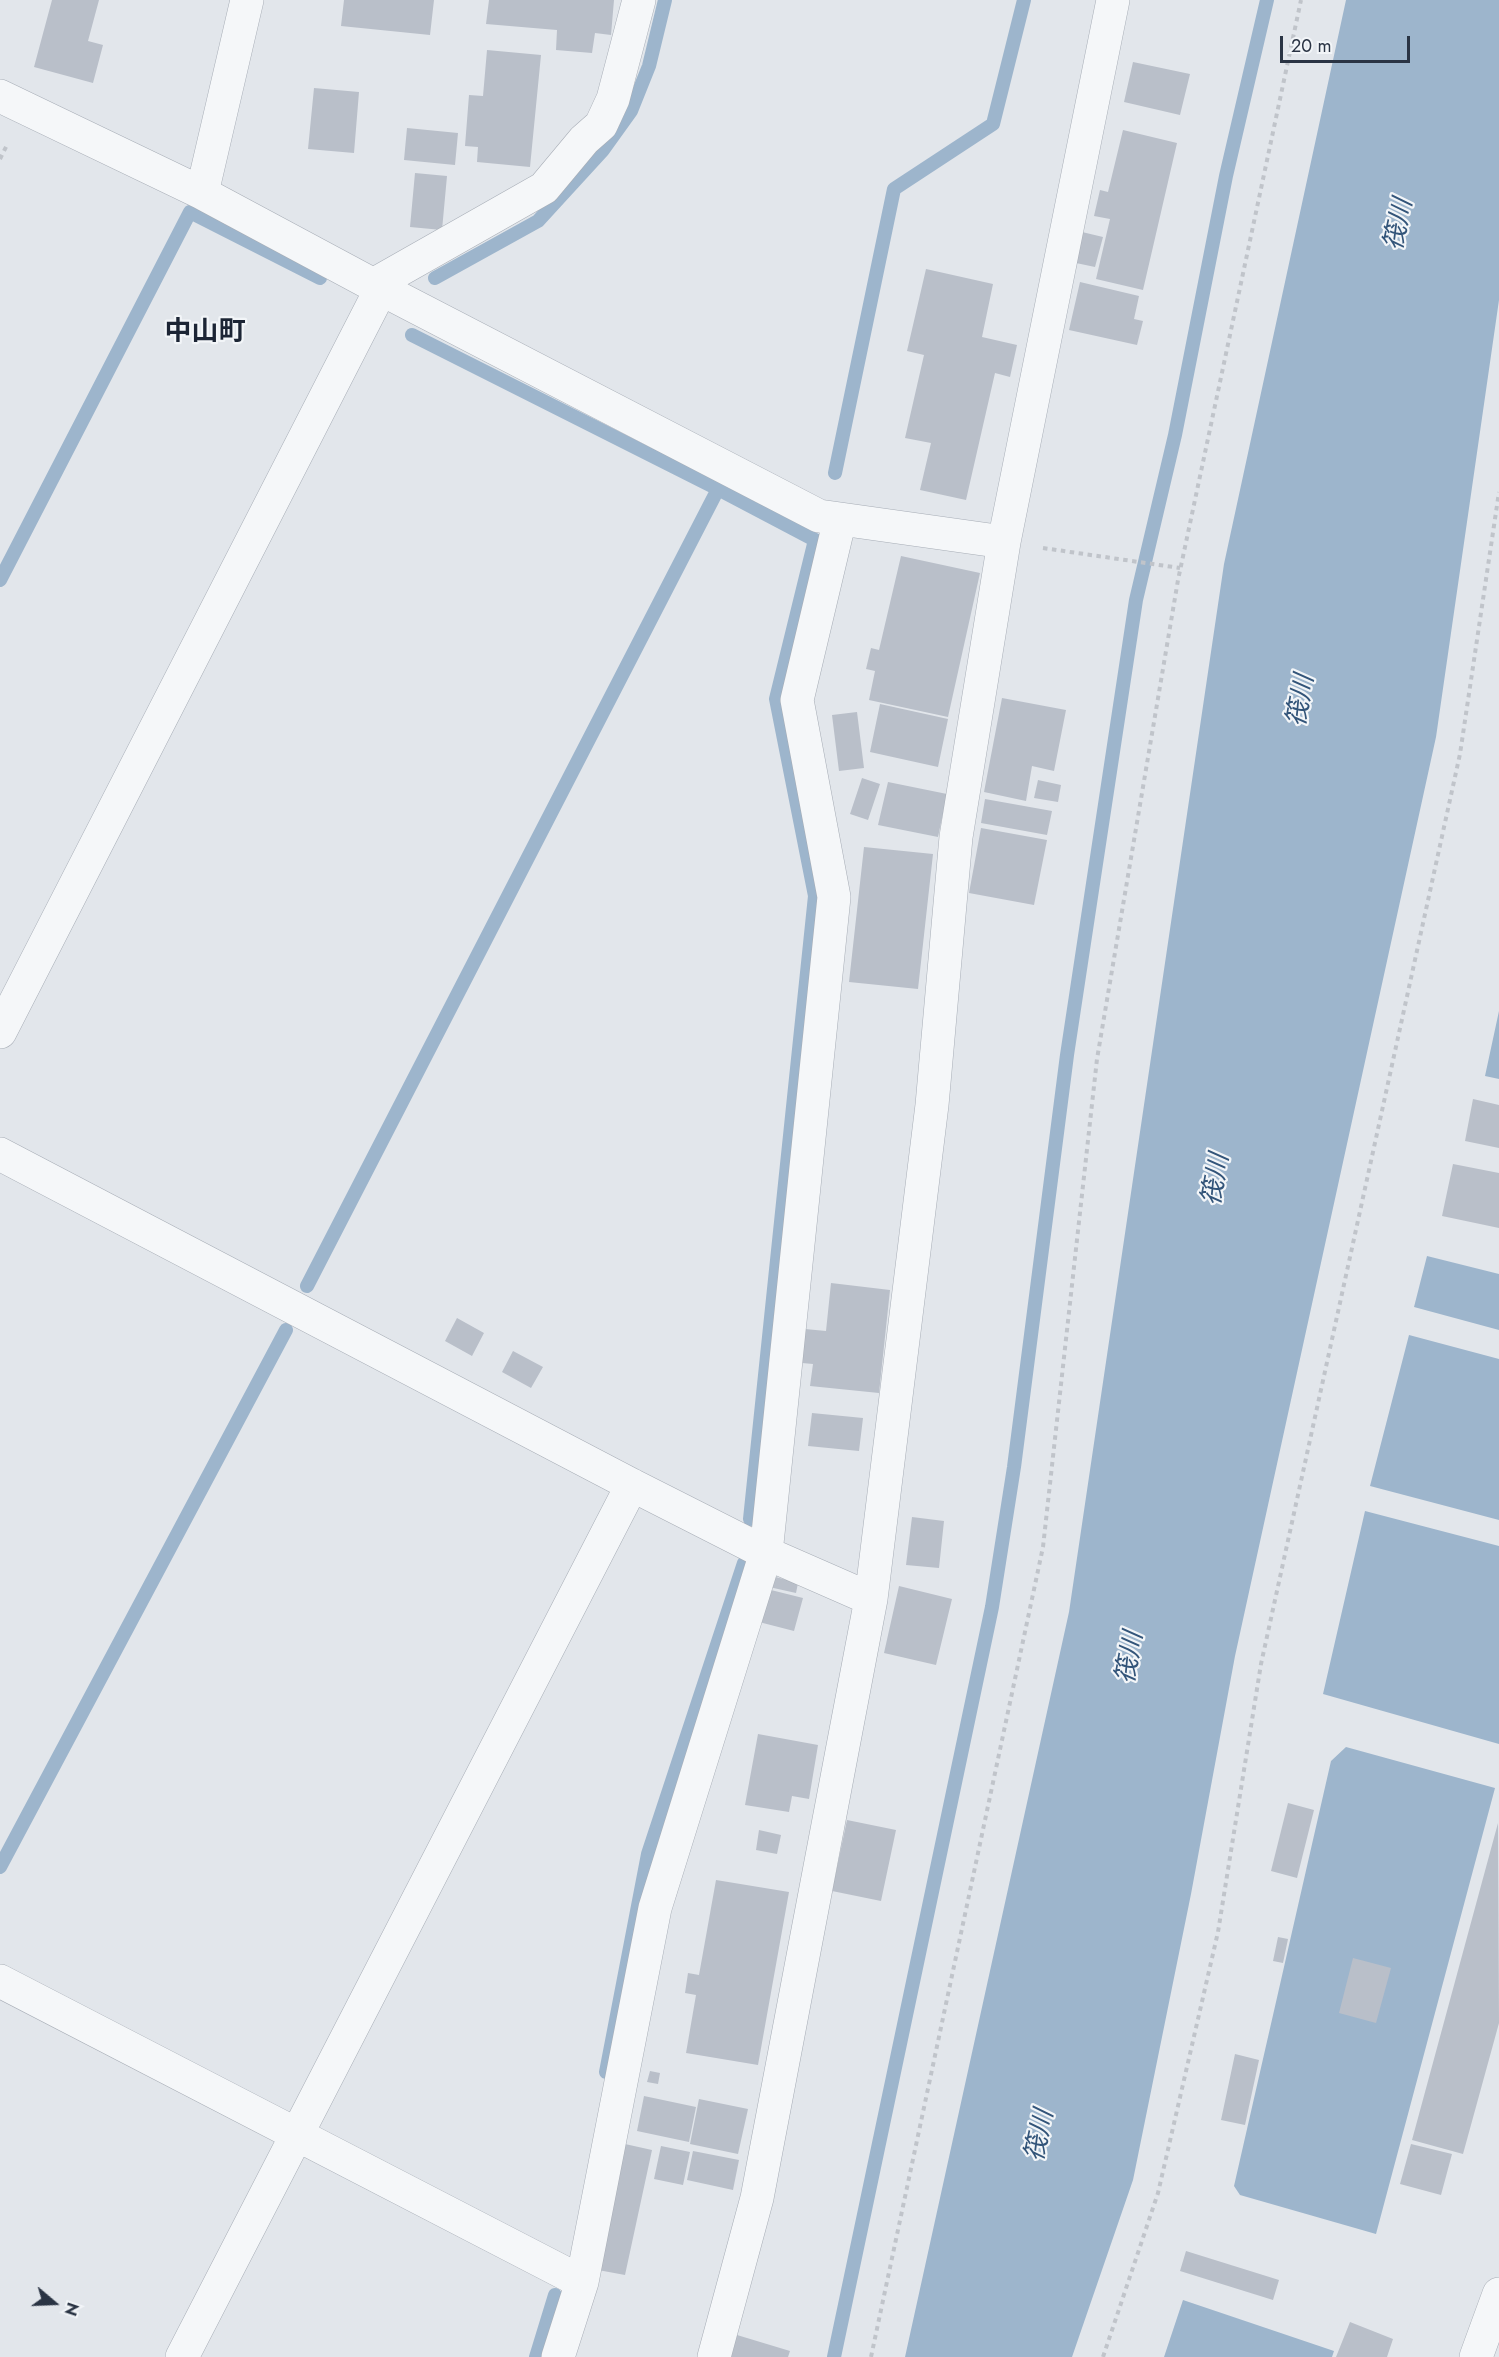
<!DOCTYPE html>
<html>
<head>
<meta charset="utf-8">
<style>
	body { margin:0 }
	#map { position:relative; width:1499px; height:2357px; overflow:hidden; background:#e2e6eb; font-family:Jost,sans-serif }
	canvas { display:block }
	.north { position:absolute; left:24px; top:2273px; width:60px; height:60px; -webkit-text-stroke:4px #f2f5f8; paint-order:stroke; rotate:109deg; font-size:16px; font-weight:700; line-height:24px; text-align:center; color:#2a3444 }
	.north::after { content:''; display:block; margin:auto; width:21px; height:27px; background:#2a3444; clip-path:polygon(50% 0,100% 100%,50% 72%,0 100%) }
	.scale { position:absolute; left:1280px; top:36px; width:130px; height:27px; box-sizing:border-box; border:3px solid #2a3444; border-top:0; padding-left:8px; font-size:18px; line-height:21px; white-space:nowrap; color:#2a3444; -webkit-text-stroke:4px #f2f5f8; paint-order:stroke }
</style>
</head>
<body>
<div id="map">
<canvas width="1499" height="2357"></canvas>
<div class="north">N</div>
<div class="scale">20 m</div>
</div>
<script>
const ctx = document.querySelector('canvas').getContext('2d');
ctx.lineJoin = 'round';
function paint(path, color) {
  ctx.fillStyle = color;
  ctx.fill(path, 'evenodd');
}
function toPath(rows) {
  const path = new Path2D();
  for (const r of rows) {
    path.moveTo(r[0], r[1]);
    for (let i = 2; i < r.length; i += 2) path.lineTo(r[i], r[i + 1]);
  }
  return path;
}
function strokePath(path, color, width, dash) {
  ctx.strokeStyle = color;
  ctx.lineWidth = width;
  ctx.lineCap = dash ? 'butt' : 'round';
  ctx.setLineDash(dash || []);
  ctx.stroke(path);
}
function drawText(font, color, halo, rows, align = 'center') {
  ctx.font = font + ' Jost,"Noto Sans JP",sans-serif';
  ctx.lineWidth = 4.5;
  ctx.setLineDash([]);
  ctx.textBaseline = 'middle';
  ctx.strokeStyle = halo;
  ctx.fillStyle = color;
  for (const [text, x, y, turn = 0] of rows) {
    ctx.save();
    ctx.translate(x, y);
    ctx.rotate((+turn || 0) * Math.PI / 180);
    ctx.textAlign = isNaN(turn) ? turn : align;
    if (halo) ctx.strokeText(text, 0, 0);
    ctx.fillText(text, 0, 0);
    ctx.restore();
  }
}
paint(toPath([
	[1346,0,1499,0,1499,300,1436,737,1235,1656,1191,1894,1133,2180,1072,2357,905,2357,1069,1612,1224,564],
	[1499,1011,1499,1079,1485,1076],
	[1427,1256,1499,1274,1499,1330,1414,1307],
	[1409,1335,1499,1359,1499,1520,1370,1486],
	[1365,1511,1499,1546,1499,1744,1323,1694],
	[1346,1747,1495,1788,1376,2234,1240,2195,1234,2186,1331,1761],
	[1183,2300,1334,2351,1332,2357,1164,2357]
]), '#9db5cc');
strokePath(toPath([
	[435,278,538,221,603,150,631,111,649,66,665,0],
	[412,335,718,489,815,540,776,699,815,896,750,1519],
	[835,473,894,189,993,124,1024,0],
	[0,580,190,212,320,278],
	[307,1286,718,489],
	[0,1867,286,1330],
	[606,2072,648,1854,744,1563],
	[536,2357,555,2295],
	[834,2357,992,1607,1014,1467,1067,1055,1136,600,1175,435,1226,176,1267,0]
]), '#9db5cc', 14);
paint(toPath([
	[52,0,99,0,88,41,103,45,93,83,34,67],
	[344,0,434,0,430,35,341,26],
	[489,0,614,0,611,35,595,33,592,53,556,50,557,30,486,24],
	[487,50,541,55,530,167,477,162,478,147,465,146,469,95,483,96],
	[1133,62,1190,74,1180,115,1124,102],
	[314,88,359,92,354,153,308,149],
	[407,128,458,133,455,165,404,160],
	[1123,130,1177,143,1143,290,1096,279,1110,219,1094,216,1100,190,1108,192],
	[415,173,447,176,442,230,410,227],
	[1082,232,1103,237,1095,267,1076,263],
	[926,269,993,284,982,337,1017,345,1010,377,995,373,966,500,920,490,931,443,905,438,924,355,907,351],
	[1080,282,1139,296,1134,319,1143,321,1137,345,1069,330],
	[901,556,980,573,948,717,869,700,875,671,866,669,871,648,879,650],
	[1002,698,1066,710,1054,771,1032,766,1026,801,984,792],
	[880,704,948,719,938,767,870,752],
	[857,712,864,768,839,771,832,715],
	[862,778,880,784,868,820,850,814],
	[1038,780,1061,785,1058,802,1034,798],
	[888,782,947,794,938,837,878,825],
	[985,799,1052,811,1047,835,981,823],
	[981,828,1047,840,1034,905,969,893],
	[864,847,933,854,918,989,849,982],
	[1473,1099,1499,1105,1499,1148,1465,1141],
	[1453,1164,1499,1173,1499,1228,1442,1216],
	[831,1283,890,1290,879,1393,810,1386,813,1364,802,1363,805,1329,826,1331],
	[457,1318,484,1333,472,1356,445,1341],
	[513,1351,543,1367,531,1388,502,1372],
	[812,1413,863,1418,859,1451,808,1446],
	[912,1517,944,1521,939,1568,906,1565],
	[772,1576,798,1583,796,1593,769,1587],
	[899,1586,952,1599,936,1665,884,1653],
	[767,1589,803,1598,794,1631,759,1622],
	[758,1734,818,1745,809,1799,792,1796,789,1812,745,1805],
	[1288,1803,1314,1810,1297,1878,1271,1871],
	[847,1820,896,1830,881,1901,832,1891],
	[1498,1823,1499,2023,1463,2154,1412,2140],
	[759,1830,781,1835,777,1854,756,1850],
	[716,1880,789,1892,758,2065,686,2053,696,1995,685,1993,688,1973,699,1975],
	[1278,1937,1288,1939,1283,1963,1273,1961],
	[1353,1958,1391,1968,1376,2023,1339,2013],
	[1235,2054,1259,2060,1245,2125,1221,2120],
	[650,2071,660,2073,658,2084,647,2082],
	[644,2096,696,2107,689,2142,637,2131],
	[699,2099,748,2109,738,2154,690,2144],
	[625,2144,652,2150,625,2275,598,2270],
	[1411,2144,1452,2154,1441,2195,1400,2184],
	[661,2146,690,2152,683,2185,654,2179],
	[693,2151,739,2160,733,2190,687,2180],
	[1186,2251,1279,2280,1273,2300,1180,2271],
	[1350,2322,1393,2339,1387,2357,1336,2357],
	[737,2335,790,2351,788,2357,730,2357]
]), '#b9bfc9');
const minor = toPath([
	[0,96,202,193,381,289,819,516,1004,542],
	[202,193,247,0],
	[373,285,544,188,584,140,601,125,613,99,639,0],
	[0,1032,381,289],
	[0,1154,632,1485,766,1553,871,1599,932,1105,956,837,1004,542,1113,0],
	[0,1981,582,2282],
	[182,2357,632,1485],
	[558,2357,582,2282,655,1908,766,1553,834,897,797,700,840,519],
	[714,2357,757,2198,871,1599],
	[1476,2357,1499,2294]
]);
strokePath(minor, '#a7adb6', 34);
strokePath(toPath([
	[0,159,8,143],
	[1043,548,1180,568],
	[871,2357,1043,1547,1097,1059,1178,580,1301,0],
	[1103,2357,1158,2193,1218,1932,1261,1664,1460,754,1499,492]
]), '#c0c4ca', 4, [4.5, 4.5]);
strokePath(minor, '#f5f7f9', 33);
drawText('italic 26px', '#325479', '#f2f5f8', [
	["筏川",1400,225,-78],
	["筏川",1302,701,-80],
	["筏川",1217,1180,-80],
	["筏川",1131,1658,-80],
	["筏川",1041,2136,-78]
]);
drawText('bold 27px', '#1c2535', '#f2f5f8', [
	["中山町",205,333]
]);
</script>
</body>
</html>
